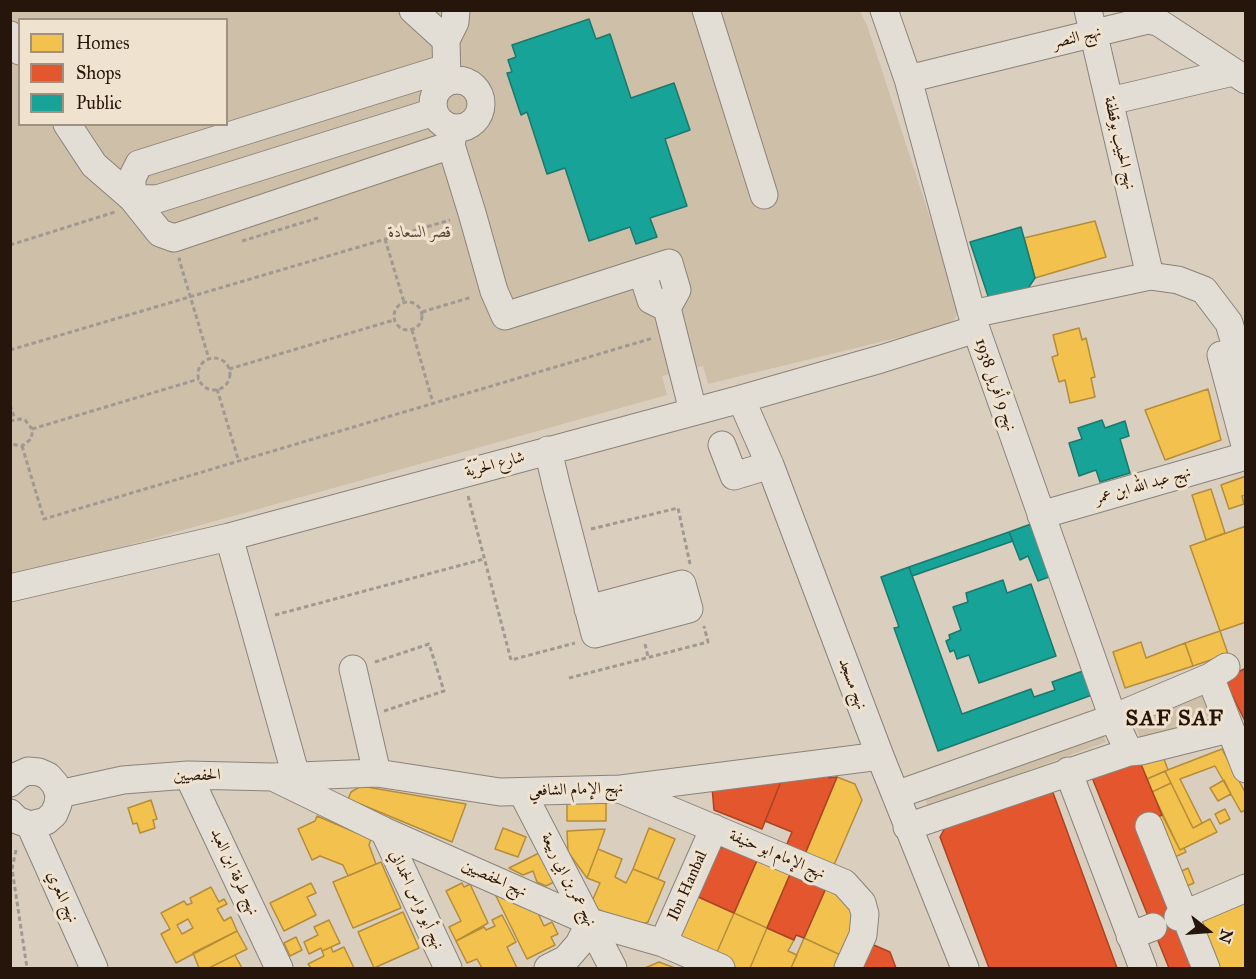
<!DOCTYPE html>
<html>
<head>
<meta charset="utf-8">
<style>
	body { margin:0 }
	#map { position:relative; width:1256px; height:979px; overflow:hidden; background:#dacfbf; font-family:"IM FELL Great Primer",serif }
	canvas { display:block }
	.frame { position:absolute; inset:0; border:12px solid #26150a; pointer-events:none }
	.legend { position:absolute; left:18px; top:18px; width:210px; height:108px; box-sizing:border-box; background:#efe2ce; border:2px solid #9f9080; margin:0; padding:8px 10px; list-style:none; font-size:18px; color:#26150a }
	.legend li { display:flex; align-items:center; gap:12px; height:30px }
	.legend b { width:30px; border:2px solid #9f9080 }
	.north { position:absolute; left:1178px; top:901px; width:60px; height:60px; -webkit-text-stroke:4px #efe2ce; paint-order:stroke; rotate:107deg; font-size:16px; font-weight:700; line-height:24px; text-align:center; color:#26150a }
	.north::after { content:''; display:block; margin:auto; width:21px; height:27px; background:#26150a; clip-path:polygon(50% 0,100% 100%,50% 72%,0 100%) }
</style>
</head>
<body>
<div id="map">
<canvas width="1256" height="979"></canvas>
<div class="frame"></div>
<ul class="legend">
<li><b style="height:16px;background:#f2c14e"></b>Homes</li>
<li><b style="height:16px;background:#e4572e"></b>Shops</li>
<li><b style="height:16px;background:#17a398"></b>Public</li>
</ul>
<div class="north">N</div>
</div>
<script>
const ctx = document.querySelector('canvas').getContext('2d');
ctx.lineJoin = 'round';
function paint(path, color) {
  ctx.fillStyle = color;
  ctx.fill(path, 'evenodd');
}
function toPath(rows) {
  const path = new Path2D();
  for (const r of rows) {
    if (r.length === 3) {
      path.moveTo(r[0] + r[2], r[1]);
      path.arc(r[0], r[1], r[2], 0, 2 * Math.PI);
      continue;
    }
    path.moveTo(r[0], r[1]);
    for (let i = 2; i < r.length; i += 2) path.lineTo(r[i], r[i + 1]);
  }
  return path;
}
function strokePath(path, color, width, dash) {
  ctx.strokeStyle = color;
  ctx.lineWidth = width;
  ctx.lineCap = dash ? 'butt' : 'round';
  ctx.setLineDash(dash || []);
  ctx.stroke(path);
}
function drawText(font, color, halo, rows, align = 'center') {
  ctx.font = font + ' "IM FELL Great Primer",Amiri,serif';
  ctx.lineWidth = 6;
  ctx.setLineDash([]);
  ctx.textBaseline = 'middle';
  ctx.strokeStyle = halo;
  ctx.fillStyle = color;
  for (const [text, x, y, turn = 0] of rows) {
    ctx.save();
    ctx.translate(x, y);
    ctx.rotate((+turn || 0) * Math.PI / 180);
    ctx.textAlign = isNaN(turn) ? turn : align;
    if (halo) ctx.strokeText(text, 0, 0);
    ctx.fillText(text, 0, 0);
    ctx.restore();
  }
}
paint(toPath([
	[11,11,860,11,867,25,959,306,955,319,946,326,708,384,703,366,662,376,667,395,11,578],
	[20,20,226,20,226,124,20,124],
	[1201,687,1211,715,1141,741,1131,713],
	[1101,728,1106,742,928,807,923,793]
]), '#cebfa8');
const homes = toPath([
	[1095,221,1106,257,1035,278,1024,238,1095,221],
	[1079,328,1082,340,1086,338,1095,377,1091,378,1095,397,1070,403,1065,380,1059,382,1052,357,1058,355,1053,335,1079,328],
	[1208,389,1221,440,1165,460,1145,410,1208,389],
	[1246,476,1246,495,1242,496,1244,504,1229,509,1221,485,1246,476],
	[1211,489,1225,533,1206,540,1192,495,1211,489],
	[1246,526,1246,622,1220,631,1190,546,1246,526],
	[1220,631,1228,654,1193,666,1185,643,1220,631],
	[1141,642,1146,658,1185,643,1193,666,1125,688,1113,652,1141,642],
	[1160,748,1168,770,1147,779,1138,757,1160,748],
	[1222,749,1246,794,1246,810,1241,812,1215,766,1180,779,1202,823,1193,828,1165,771,1222,749],
	[1165,771,1171,783,1152,792,1147,779,1165,771],
	[837,777,855,784,862,800,834,865,805,854,837,777],
	[1224,780,1231,794,1218,801,1210,788,1224,780],
	[1171,783,1193,828,1210,819,1217,832,1180,850,1152,792,1171,783],
	[361,786,466,804,452,842,348,799,351,792,361,786],
	[151,800,157,819,153,820,155,828,140,833,137,823,133,824,128,808,151,800],
	[567,801,606,801,606,821,567,821,567,801],
	[1225,809,1230,819,1220,824,1215,814,1225,809],
	[1162,815,1180,850,1184,848,1186,852,1168,860,1152,819,1162,815],
	[317,816,371,839,369,845,376,864,348,876,343,865,320,856,312,860,298,829,315,821,317,816],
	[503,828,526,837,518,857,495,849,503,828],
	[649,828,675,839,658,879,633,869,649,828],
	[605,829,598,849,587,878,568,852,567,831,605,829],
	[598,849,622,859,615,877,626,883,633,869,665,882,648,922,637,926,597,909,593,899,600,883,587,878,598,849],
	[543,851,558,880,546,886,537,882,533,871,523,875,509,868,543,851],
	[758,858,791,872,767,928,734,913,758,858],
	[381,862,401,908,353,928,333,882,381,862],
	[1188,868,1194,883,1180,889,1174,875,1188,868],
	[311,883,316,893,307,897,316,915,284,931,270,903,311,883],
	[462,883,464,887,470,884,488,923,456,941,449,927,461,921,446,891,462,883],
	[211,887,219,902,224,899,227,904,217,909,224,921,231,917,237,931,176,963,161,934,170,929,161,913,184,901,187,905,192,903,190,898,211,887],
	[188,919,193,928,182,934,177,925,188,919],
	[826,888,854,906,847,958,804,938,826,888],
	[495,894,537,911,544,926,552,922,558,934,551,937,555,945,527,959,495,894],
	[694,895,734,913,714,959,681,944,677,933,694,895],
	[1246,897,1246,968,1214,968,1194,919,1246,897],
	[403,912,419,948,374,968,358,932,403,912],
	[734,913,767,928,750,968,737,968,714,959,734,913],
	[502,915,516,942,507,947,517,968,482,968,477,959,467,963,456,941,484,927,486,930,495,926,492,920,502,915],
	[329,920,340,943,322,951,321,948,309,954,304,942,318,935,314,927,329,920],
	[767,928,794,940,788,951,797,955,791,968,750,968,767,928],
	[237,931,247,949,209,968,199,968,193,953,237,931],
	[296,937,302,950,290,956,284,943,296,937],
	[804,938,847,958,842,968,791,968,804,938],
	[331,947,333,952,344,947,354,968,311,968,308,964,324,956,322,951,331,947],
	[235,955,242,968,209,968,235,955],
	[659,962,675,968,645,968,659,962]
]);
paint(homes, '#f2c14e');
strokePath(homes, '#b58d3a', 1.5);
const shops = toPath([
	[1246,668,1246,723,1224,679,1246,668],
	[1138,757,1162,815,1141,824,1198,968,1169,968,1091,775,1138,757],
	[828,773,829,778,837,777,805,854,786,846,792,832,765,821,782,779,828,773],
	[782,779,762,829,714,810,712,787,782,779],
	[1052,790,1117,968,989,968,940,837,946,826,1052,790],
	[727,844,758,858,734,913,694,895,714,852,727,844],
	[791,872,826,888,804,938,796,935,794,940,767,928,791,872],
	[869,943,890,952,896,968,859,968,869,943]
]);
paint(shops, '#e4572e');
strokePath(shops, '#ab4323', 1.5);
const public = toPath([
	[589,19,596,39,610,34,631,98,674,83,690,130,665,139,687,206,650,218,657,237,636,244,630,227,589,241,565,168,547,174,527,112,521,115,507,73,512,72,508,60,516,57,512,45,589,19],
	[1021,227,1035,278,1022,297,991,305,970,242,1021,227],
	[1102,420,1105,428,1125,421,1129,436,1120,439,1130,473,1100,482,1096,470,1079,476,1069,443,1082,439,1078,428,1102,420],
	[1031,524,1049,577,1038,581,1028,556,1020,560,1009,532,1031,524],
	[1009,532,1013,541,912,576,909,567,1009,532],
	[909,567,962,714,1031,689,1034,697,1055,690,1052,682,1083,671,1092,695,938,751,894,628,899,627,881,577,909,567],
	[1003,580,1007,593,1031,584,1056,656,979,683,969,655,957,659,954,650,950,652,946,641,950,639,949,635,961,630,953,607,968,602,966,593,1003,580]
]);
paint(public, '#17a398');
strokePath(public, '#1c786d', 1.5);
const minor = toPath([
	[413,10,446,40,447,82],
	[706,10,764,195],
	[884,10,908,79,976,329,1113,718,1129,752],
	[1088,10,1150,276],
	[10,35,20,51],
	[446,40,455,22,456,10],
	[446,68,139,164,132,178,132,198,160,233,174,238,451,145],
	[908,79,1148,20,1158,22,1246,80],
	[457,104,24],
	[1110,101,1233,72],
	[67,124,94,165,132,198,157,199,434,112],
	[454,129,451,145,472,213,494,291,505,316,669,263,677,290,667,308,693,411],
	[642,272,651,300,667,308],
	[972,314,1150,276,1178,280,1204,290,1229,323,1246,381],
	[1221,355,1246,449],
	[741,399,770,465,880,756,965,968],
	[722,445,734,476,770,465],
	[548,450,556,484,595,634,689,609,682,584,588,609],
	[1041,515,1246,456],
	[229,537,296,776],
	[10,588,229,537,741,399,881,359,976,329],
	[353,669,377,773],
	[1210,677,1246,769],
	[1068,771,1143,968],
	[188,775,279,968],
	[275,778,384,831,590,922,663,943,721,968],
	[10,783,19,775,28,771,39,772,48,776,55,784,59,794,58,804,54,814,46,821,30,825,17,820,10,813],
	[622,790,844,883,862,903,865,914,863,935,848,968],
	[522,792,613,968],
	[59,794,123,780,188,775,272,777,377,773,500,792,621,789,880,756],
	[896,795,1113,718,1210,677,1226,667],
	[30,825,94,968],
	[1149,826,1206,968],
	[907,827,1129,752,1141,751,1229,729],
	[384,831,448,968],
	[1178,917,1246,888],
	[1130,936,1153,927],
	[663,943,714,828],
	[548,968,566,959,579,944,590,922]
]);
strokePath(minor, '#8b8379', 29);
strokePath(toPath([
	[385,239,404,302],
	[242,241,318,218],
	[10,245,115,212],
	[181,259,179,259,209,359],
	[408,316,14],
	[422,312,472,297],
	[412,330,433,403],
	[10,350,450,220],
	[214,374,16],
	[229,369,394,320],
	[217,389,239,462],
	[10,405,15,419],
	[10,421,20,419,25,420,32,429,32,434,31,439,22,446,10,444],
	[32,429,199,379],
	[22,446,44,519,653,338],
	[468,496,511,660,575,643],
	[591,529,678,508,690,564],
	[275,615,484,559],
	[645,644,648,657],
	[375,662,429,644,444,691,384,711],
	[569,678,708,642,704,626],
	[16,850,12,869,27,968]
]), '#9f9992', 3, [4.5, 3]);
strokePath(minor, '#e2ddd5', 27);
drawText('16px', '#26150a', '#efe2ce', [
	["نهج النصر",1077,38,-14],
	["نهج الحبيب بوقطفة",1119,143,77],
	["نهج 9 أفريل 1938",995,385,71],
	["شارع الحرّيّة",495,465,-15],
	["نهج عبد الله ابن عمر",1143,486,-16],
	["نهج مسجد",852,684,69],
	["الحفصيين",197,776,-1],
	["نهج الإمام الشافعي",576,790,-2],
	["نهج الإمام ابو حنيفة",777,855,23],
	["نهج طرفة ابن العبد",234,872,65],
	["نهج الحفصيين",494,879,24],
	["نهج عمر بن ابي ربيعة",568,880,63],
	["Ibn Hanbal",688,886,-66],
	["نهج المعري",62,897,66],
	["نهج أبو فراس الحمداني",416,900,65]
]);
drawText('italic 16px', '#564434', '#efe2ce', [
	["قصر السعادة",420,233]
]);
ctx.letterSpacing = '1.5px';
drawText('bold 22px', '#26150a', '#efe2ce', [
	["SAF SAF",1175,720]
]);
ctx.letterSpacing = '0px';
</script>
</body>
</html>
